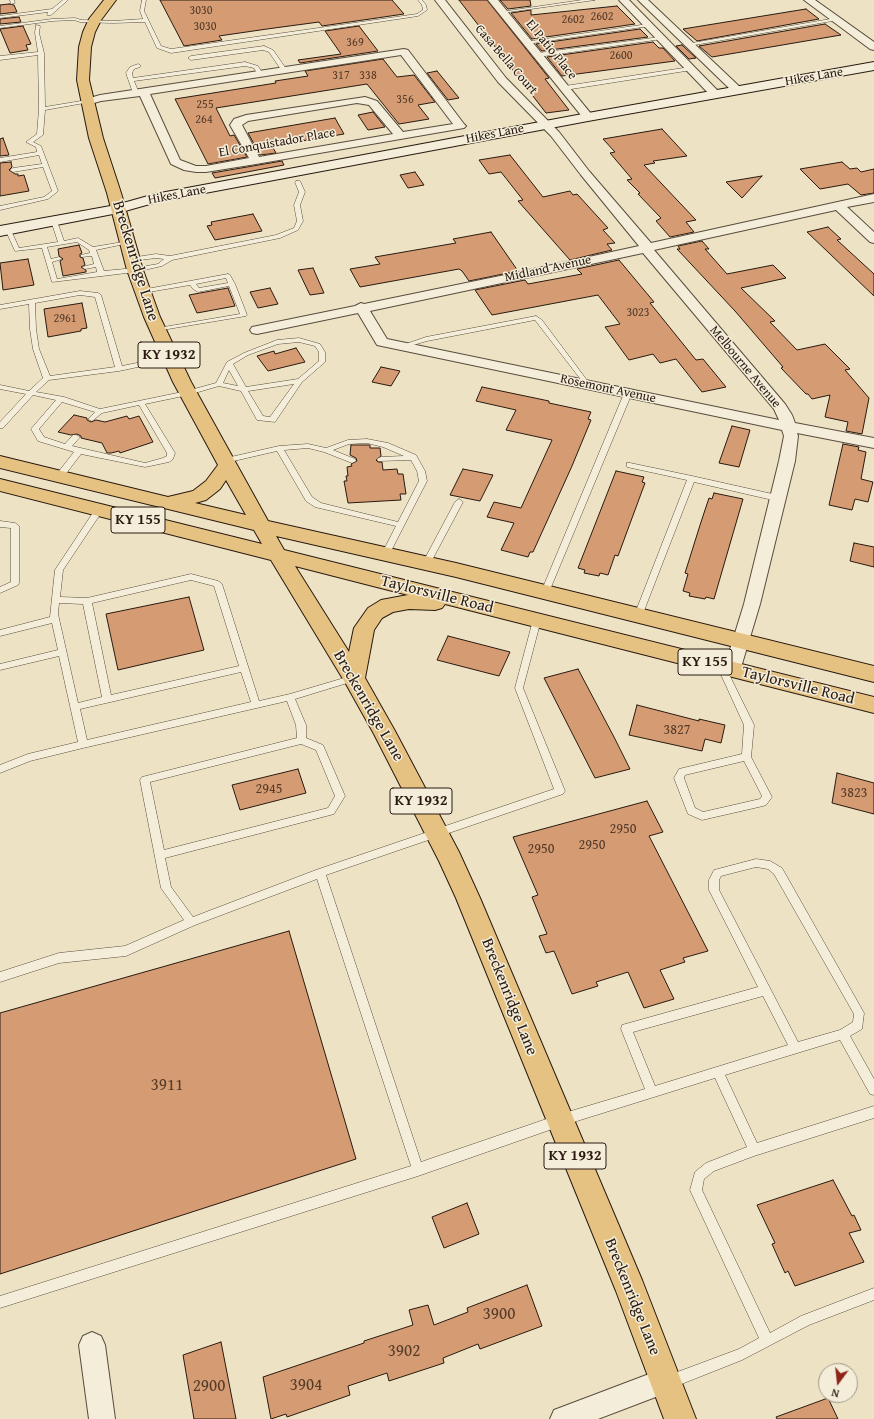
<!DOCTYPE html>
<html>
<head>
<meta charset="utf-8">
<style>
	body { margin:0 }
	#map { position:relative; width:874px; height:1419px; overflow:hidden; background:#ede3c4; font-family:"Gentium Book Plus",serif }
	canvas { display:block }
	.north { position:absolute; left:818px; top:1363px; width:40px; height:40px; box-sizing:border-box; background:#f3edd9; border:1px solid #a29889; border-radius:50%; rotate:195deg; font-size:11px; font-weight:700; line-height:16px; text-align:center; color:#291910 }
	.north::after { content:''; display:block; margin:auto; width:14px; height:18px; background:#8f2418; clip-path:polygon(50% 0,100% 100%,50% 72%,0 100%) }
</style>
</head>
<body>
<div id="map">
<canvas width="874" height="1419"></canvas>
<div class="north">N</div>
</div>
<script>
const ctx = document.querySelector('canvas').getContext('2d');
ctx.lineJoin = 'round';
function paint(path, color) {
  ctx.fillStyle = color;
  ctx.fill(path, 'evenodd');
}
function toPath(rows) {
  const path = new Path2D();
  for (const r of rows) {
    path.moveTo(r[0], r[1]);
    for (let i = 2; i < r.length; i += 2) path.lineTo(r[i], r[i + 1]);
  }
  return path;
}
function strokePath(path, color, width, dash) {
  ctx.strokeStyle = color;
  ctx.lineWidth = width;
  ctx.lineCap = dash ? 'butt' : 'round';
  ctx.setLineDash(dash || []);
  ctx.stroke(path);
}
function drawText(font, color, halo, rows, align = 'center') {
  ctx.font = font + ' "Gentium Book Plus",serif';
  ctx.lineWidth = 3;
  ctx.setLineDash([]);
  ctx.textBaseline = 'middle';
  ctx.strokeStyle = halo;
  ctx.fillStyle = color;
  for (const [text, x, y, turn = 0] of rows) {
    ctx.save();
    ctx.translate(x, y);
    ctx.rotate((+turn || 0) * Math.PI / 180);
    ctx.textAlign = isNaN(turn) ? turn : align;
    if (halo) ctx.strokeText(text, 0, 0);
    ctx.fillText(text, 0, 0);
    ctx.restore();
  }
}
const building = toPath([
	[160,0,392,0,404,14,322,26,319,22,267,29,219,36,222,40,184,46,160,0],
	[459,0,487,0,549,78,545,79,569,110,546,113,459,0],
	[500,0,530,0,531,6,508,9,500,0],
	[9,4,14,5,17,12,0,14,0,5,9,4],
	[617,6,635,24,532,39,511,13,531,10,531,15,617,6],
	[806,9,819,19,697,41,683,29,806,9],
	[19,17,21,22,0,24,0,19,19,17],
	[825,24,841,35,712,57,699,46,825,24],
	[23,26,31,44,26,45,28,50,10,53,0,29,23,26],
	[359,26,378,51,300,63,298,60,341,54,325,31,359,26],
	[640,29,648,37,542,51,536,44,640,29],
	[653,42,659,48,663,48,675,61,562,76,547,57,653,42],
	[682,45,696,58,689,59,676,46,682,45],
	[383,59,397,77,414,75,435,102,418,105,429,119,399,124,367,84,216,108,230,136,234,135,247,157,208,164,175,99,276,83,275,81,308,76,305,71,383,59],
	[437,71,459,98,448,100,427,73,437,71],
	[373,112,385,127,368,130,358,115,373,112],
	[335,118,344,134,272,146,276,153,260,155,248,133,335,118],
	[662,129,687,156,653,161,655,163,644,165,696,220,686,222,694,232,670,237,656,221,661,218,638,194,640,193,627,180,632,179,610,153,615,152,603,139,662,129],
	[3,138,9,155,0,156,0,139,3,138],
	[510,155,543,197,570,191,573,195,577,194,608,228,603,230,615,243,607,244,612,250,570,260,518,201,523,200,501,172,489,174,479,160,510,155],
	[282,161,284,165,215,178,212,173,282,161],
	[11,162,12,167,9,170,15,174,18,174,18,176,24,175,29,191,0,196,0,163,11,162],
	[842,162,850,169,857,168,861,172,874,169,874,193,861,195,848,184,820,189,800,169,842,162],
	[415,172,424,185,408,188,400,175,415,172],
	[762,176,742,198,726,182,762,176],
	[253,214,262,231,215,240,207,226,212,225,211,222,253,214],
	[828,227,841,239,837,240,874,274,874,296,807,232,828,227],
	[491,232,518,271,469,281,462,271,459,269,360,287,350,269,380,264,375,257,456,243,453,239,491,232],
	[702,241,709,249,705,249,727,274,773,265,786,278,741,288,775,321,770,322,797,350,825,344,850,369,845,370,869,398,862,434,846,431,848,422,825,417,830,395,812,399,808,394,806,394,781,368,783,367,735,311,677,249,680,249,678,246,702,241],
	[79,245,82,253,80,254,80,257,83,258,85,265,81,267,86,270,86,272,63,276,60,261,63,259,59,256,58,249,79,245],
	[28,259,34,285,3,290,0,263,28,259],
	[619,260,654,302,650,303,696,360,703,359,726,387,702,392,676,359,660,363,653,354,629,360,605,327,620,324,598,295,492,315,475,290,525,280,528,284,582,274,577,269,619,260],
	[313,268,324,293,310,295,298,270,313,268],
	[228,288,235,306,197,313,189,295,228,288],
	[270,288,278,304,258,308,250,292,270,288],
	[82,303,87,328,81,329,81,331,48,337,44,309,82,303],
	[296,348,305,362,268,371,257,356,274,351,275,354,296,348],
	[381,367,400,371,391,386,372,382,381,367],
	[482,387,549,401,549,403,591,412,588,419,591,420,572,466,533,552,530,552,528,557,501,550,514,523,487,517,494,502,521,508,552,440,506,430,516,410,476,401,482,387],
	[74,415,87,418,87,420,91,422,96,420,105,422,127,416,129,419,139,416,153,442,120,453,119,451,111,453,107,453,102,443,81,438,81,436,77,434,71,435,58,432,74,415],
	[732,426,750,430,739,467,719,463,732,426],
	[843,444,859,447,858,450,866,452,861,479,873,482,868,502,855,499,852,510,829,505,843,444],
	[351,445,370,445,370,448,380,448,381,456,376,460,378,462,382,462,383,470,397,469,398,474,403,474,406,494,400,494,401,500,348,503,344,481,347,481,346,476,348,476,347,467,352,466,351,464,357,461,356,458,350,455,351,445],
	[463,469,493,475,480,501,450,495,463,469],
	[616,471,644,477,642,482,645,483,618,556,615,555,608,575,600,573,599,576,584,573,585,570,578,568,616,471],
	[714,493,743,499,714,599,706,597,705,599,689,596,690,593,683,591,688,574,685,573,701,522,709,498,712,499,714,493],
	[854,543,874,547,874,567,850,561,854,543],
	[189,597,204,650,118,670,106,614,189,597],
	[448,636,510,652,499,676,437,660,448,636],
	[578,669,614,737,630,769,595,778,572,733,544,678,578,669],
	[637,705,699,721,699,719,725,725,721,743,705,739,702,751,629,735,637,705],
	[298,769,306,793,240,810,232,785,298,769],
	[837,773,874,783,874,814,832,803,837,773],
	[647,801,663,832,649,836,708,951,683,958,685,962,660,970,674,999,644,1008,628,972,596,982,598,986,572,994,554,951,546,953,539,936,547,934,532,897,538,895,513,837,647,801],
	[289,931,356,1159,0,1274,0,1013,289,931],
	[833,1180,852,1216,854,1215,861,1230,849,1233,864,1262,795,1286,788,1271,785,1273,772,1244,775,1243,757,1205,833,1180],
	[467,1203,479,1234,444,1248,432,1217,467,1203],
	[527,1285,542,1326,480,1349,478,1344,443,1358,444,1363,389,1381,387,1373,348,1386,350,1395,287,1417,286,1414,271,1419,263,1377,364,1343,364,1341,413,1325,409,1310,428,1305,434,1325,468,1312,467,1308,527,1285],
	[221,1342,236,1419,194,1419,183,1355,221,1342],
	[828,1398,838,1419,777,1419,776,1417,828,1398]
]);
paint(building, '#d59c73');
strokePath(building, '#291910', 1);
const lane = toPath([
	[10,0,14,0,15,3,11,4,10,0],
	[63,0,68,0,51,15,47,15,48,12,0,18,0,16,52,9,63,0],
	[142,0,146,0,144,11,161,46,171,49,417,14,423,10,422,5,418,0,422,0,426,5,427,10,418,16,171,53,157,48,145,22,113,23,80,22,74,20,52,21,0,28,0,26,52,19,75,18,81,20,113,21,143,19,140,11,142,0],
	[582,0,595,0,502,13,500,12,582,0],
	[836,18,838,18,838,20,689,46,686,44,836,18],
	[648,24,650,25,650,26,527,44,524,42,648,24],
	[36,25,40,26,39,33,44,53,45,107,87,100,90,102,45,110,43,135,33,142,41,146,58,191,57,192,48,199,0,210,0,206,44,197,52,191,43,167,13,172,10,170,13,168,42,164,39,155,0,162,0,158,37,152,36,147,26,142,37,134,39,109,38,55,0,60,0,56,38,52,35,33,36,25],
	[660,37,662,37,662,39,538,57,535,55,538,53,660,37],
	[264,46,273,50,287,70,286,71,282,71,269,52,263,50,191,60,188,58,191,56,264,46],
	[245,62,258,66,263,74,262,75,258,75,254,68,245,66,134,81,139,93,136,95,133,93,126,73,130,67,138,64,140,65,140,67,134,69,132,73,133,78,245,62],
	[690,67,693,69,692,70,565,90,562,88,565,86,690,67],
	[296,181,300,181,305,192,300,205,303,221,298,230,280,238,172,260,162,266,135,272,52,282,42,248,15,251,5,229,10,228,19,248,58,242,51,221,54,219,57,221,64,241,78,238,93,247,129,241,129,243,96,250,104,271,135,268,158,264,164,259,156,258,132,261,129,259,130,258,156,254,170,256,276,235,294,228,297,221,294,205,299,192,295,182,296,181],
	[77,242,89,250,90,253,81,255,81,257,92,256,94,264,82,267,85,269,96,267,97,272,57,279,52,262,62,259,59,257,51,259,47,247,77,242],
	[228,274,230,275,235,284,247,315,246,316,156,331,155,330,158,328,240,314,229,286,198,292,193,289,190,285,143,293,141,292,141,290,228,274],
	[226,278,228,283,199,288,196,284,226,278],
	[80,291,98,293,101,295,122,366,171,356,174,358,171,360,119,371,49,380,36,392,64,397,100,409,187,391,216,383,227,362,244,353,277,340,299,338,320,344,325,352,325,362,302,382,275,422,257,420,241,391,219,386,188,395,145,404,175,453,173,459,169,462,145,467,81,454,62,479,56,479,56,475,74,452,38,441,31,429,56,400,33,395,3,428,0,428,0,422,26,394,0,389,0,385,29,391,43,378,33,349,30,329,29,304,0,309,0,305,80,291],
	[80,295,95,297,115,367,50,376,39,349,36,329,35,303,80,295],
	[299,342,315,346,319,352,319,361,298,379,246,387,233,364,248,355,278,344,299,342],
	[229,370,238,386,223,383,229,370],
	[294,384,270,417,263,416,248,391,294,384],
	[62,402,95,412,88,419,92,421,102,413,139,405,167,453,167,456,163,458,145,463,72,446,80,437,76,435,73,435,65,444,44,437,39,429,62,402],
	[536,316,542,320,589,383,589,385,585,385,535,320,427,341,403,348,400,346,426,337,536,316],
	[625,391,628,391,632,393,549,592,545,595,542,594,541,592,625,391],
	[367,439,388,443,416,455,425,471,427,481,389,555,385,558,381,555,396,526,315,507,306,501,277,451,225,463,221,461,222,459,279,446,308,444,326,448,348,440,367,439],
	[367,443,383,447,404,456,381,457,377,459,378,461,411,460,417,471,419,481,398,522,321,503,312,497,284,450,308,448,324,452,352,463,356,461,355,459,333,450,349,444,367,443],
	[627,463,630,463,692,476,777,495,781,498,777,501,694,482,642,616,638,619,634,616,687,480,627,467,627,463],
	[459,499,463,502,430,564,429,566,423,566,422,564,455,502,459,499],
	[99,507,103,510,63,570,60,597,87,598,191,574,218,581,222,584,259,701,290,694,354,675,358,678,357,680,295,699,306,725,306,738,323,745,345,796,334,814,165,858,171,887,193,917,316,870,554,789,515,688,533,620,534,618,540,618,541,620,523,688,565,791,563,794,326,875,421,1162,561,1114,645,1089,621,1029,622,1025,758,987,709,890,709,880,714,870,718,869,756,859,770,861,782,868,864,1013,862,1029,850,1036,874,1079,874,1095,870,1094,840,1040,725,1075,757,1143,874,1106,874,1118,754,1156,714,1171,704,1179,702,1190,770,1333,801,1316,874,1288,874,1300,809,1325,742,1360,669,1389,664,1387,662,1382,664,1377,739,1349,759,1338,690,1190,695,1172,706,1163,747,1147,715,1078,561,1126,418,1176,0,1308,0,1296,411,1166,317,879,195,925,126,956,59,963,0,982,0,972,59,953,125,946,184,920,161,888,140,780,142,777,297,738,296,725,287,701,83,748,30,761,0,773,0,765,28,754,78,742,59,656,0,670,0,664,58,650,52,623,0,636,0,630,50,617,55,570,96,508,99,507],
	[191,580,214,586,239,666,111,695,92,603,191,580],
	[59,603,83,604,102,697,78,703,58,614,59,603],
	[241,672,251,702,87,740,80,709,241,672],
	[301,744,316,750,335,796,328,808,164,850,150,782,301,744],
	[756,867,768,869,774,874,854,1014,853,1022,840,1030,798,1042,719,890,719,880,721,876,756,867],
	[763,996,788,1045,655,1086,633,1032,763,996],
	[0,521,15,523,19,526,19,583,18,585,0,593,0,587,11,582,11,528,0,527,0,521],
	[721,663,725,666,754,725,751,757,772,797,766,805,763,806,702,820,688,814,674,778,679,769,742,754,744,725,717,666,721,663],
	[744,761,762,796,760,799,703,812,695,808,684,778,685,775,744,761]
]);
const street = toPath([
	[435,0,445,0,506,78,559,132,589,171,651,243,874,194,874,202,847,207,874,232,874,243,870,242,836,210,654,250,785,404,792,415,795,423,874,438,874,448,797,433,798,436,795,461,760,604,739,674,733,676,727,674,724,669,744,604,779,461,784,436,782,430,377,345,358,313,257,334,252,333,250,330,252,327,257,326,355,306,361,303,364,304,529,270,639,246,581,175,551,136,498,82,435,0],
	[643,253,774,409,779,420,387,339,370,311,643,253],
	[488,0,498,0,592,115,593,117,592,119,584,119,488,0],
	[619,0,629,0,719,92,720,94,719,96,711,96,619,0],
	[638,0,648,0,741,88,742,90,741,92,733,92,638,0],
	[804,0,815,0,874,42,874,50,870,49,804,0],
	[404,49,408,50,464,124,466,126,464,128,256,164,206,172,196,172,184,170,171,164,140,96,101,101,87,105,82,102,83,100,100,95,404,49],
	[401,55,453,124,403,132,377,101,365,97,246,115,234,119,230,125,249,158,206,166,196,166,180,160,150,94,401,55],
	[357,103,369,105,393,134,259,157,242,125,248,121,357,103],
	[92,1332,101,1336,105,1345,115,1419,89,1419,79,1345,83,1336,92,1332],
	[665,1368,674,1372,678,1381,674,1390,598,1419,550,1419,554,1410,665,1368]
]);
const secondary = toPath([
	[874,62,874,70,588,121,157,202,118,213,0,236,0,226,116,205,155,194,588,113,874,62]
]);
const primary = toPath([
	[104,0,116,0,101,20,95,32,91,47,89,80,103,138,121,193,143,270,160,317,191,382,268,521,456,563,874,666,874,682,456,577,276,536,284,550,874,697,874,713,445,604,442,608,435,610,409,609,393,612,382,618,374,630,365,678,395,731,459,852,480,898,642,1280,696,1419,664,1419,616,1291,456,898,439,861,374,734,346,684,271,560,0,491,0,479,262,544,254,530,0,468,0,456,168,497,193,491,206,481,218,465,173,382,144,317,127,270,107,193,89,138,77,80,79,47,83,32,89,19,104,0],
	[226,480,246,515,195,503,206,500,220,489,226,480],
	[295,566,408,595,381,600,368,608,354,628,349,652,295,566]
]);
strokePath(lane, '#5a4c3d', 1);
strokePath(street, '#5a4c3d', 2);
strokePath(secondary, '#291910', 2);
strokePath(primary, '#291910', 2);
paint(lane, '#f3edd9');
paint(street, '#f3edd9');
paint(secondary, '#f3edd9');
paint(primary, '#e6c282');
drawText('12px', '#543a29', null, [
	["3030",201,11],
	["2602",602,17],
	["2602",573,20],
	["3030",205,27],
	["369",355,43],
	["2600",621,56],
	["317",341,76],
	["338",368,76],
	["356",405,100],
	["255",205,105],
	["264",204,120],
	["3023",638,313],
	["2961",65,319]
]);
drawText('13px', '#291910', '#f3edd9', [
	["El Patio Place",551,50,51],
	["Casa Bella Court",506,60,49],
	["Hikes Lane",814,77,-10],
	["Hikes Lane",495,134,-11],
	["El Conquistador Place",277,143,-10],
	["Hikes Lane",177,195,-11],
	["Midland Avenue",548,269,-12],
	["Melbourne Avenue",745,367,50],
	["Rosemont Avenue",608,389,12]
]);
drawText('14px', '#543a29', null, [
	["3827",677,730],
	["2945",269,789],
	["3823",854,793],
	["2950",623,829],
	["2950",592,845],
	["2950",541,849]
]);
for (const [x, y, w] of [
	[169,355,62],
	[138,520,54],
	[705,662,54],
	[421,801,62],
	[575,1156,62]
]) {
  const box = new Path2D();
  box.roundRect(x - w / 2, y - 13, w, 26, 3);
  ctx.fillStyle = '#f3edd9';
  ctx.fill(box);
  strokePath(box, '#291910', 1);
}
drawText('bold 15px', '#291910', null, [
	["KY 1932",169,355],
	["KY 155",138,520],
	["KY 155",705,662],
	["KY 1932",421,801],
	["KY 1932",575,1156]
]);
drawText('16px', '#291910', '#f3edd9', [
	["Breckenridge Lane",135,261,73],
	["Taylorsville Road",437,595,14],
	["Taylorsville Road",798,686,14],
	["Breckenridge Lane",368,706,60],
	["Breckenridge Lane",509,997,68],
	["Breckenridge Lane",632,1297,68]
]);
drawText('17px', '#543a29', null, [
	["3911",167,1086],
	["3900",499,1315],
	["3902",404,1352],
	["3904",306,1386],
	["2900",209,1387]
]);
</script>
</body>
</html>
